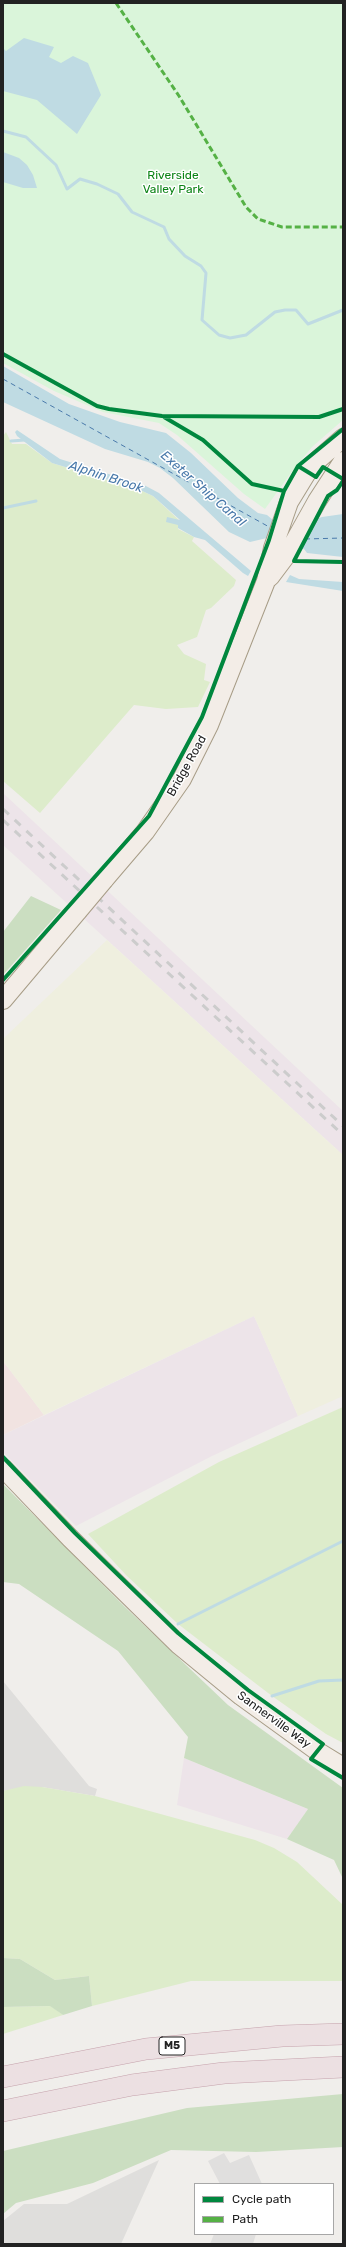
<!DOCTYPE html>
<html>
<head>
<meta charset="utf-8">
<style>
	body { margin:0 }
	#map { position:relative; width:346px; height:2247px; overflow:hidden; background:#f0eeeb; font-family:Rubik,sans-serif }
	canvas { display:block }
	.frame { position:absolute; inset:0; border:4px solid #222; pointer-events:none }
	.legend { position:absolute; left:194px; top:2183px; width:140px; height:52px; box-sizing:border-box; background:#fff; border:1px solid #a7a7a7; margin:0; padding:5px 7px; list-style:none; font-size:12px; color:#222 }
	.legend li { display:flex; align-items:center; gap:8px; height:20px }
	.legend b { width:20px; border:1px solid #a7a7a7 }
</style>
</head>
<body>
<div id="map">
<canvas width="346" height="2247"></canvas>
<div class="frame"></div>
<ul class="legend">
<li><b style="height:5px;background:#00873e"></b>Cycle path</li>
<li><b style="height:5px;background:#55b145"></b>Path</li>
</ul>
</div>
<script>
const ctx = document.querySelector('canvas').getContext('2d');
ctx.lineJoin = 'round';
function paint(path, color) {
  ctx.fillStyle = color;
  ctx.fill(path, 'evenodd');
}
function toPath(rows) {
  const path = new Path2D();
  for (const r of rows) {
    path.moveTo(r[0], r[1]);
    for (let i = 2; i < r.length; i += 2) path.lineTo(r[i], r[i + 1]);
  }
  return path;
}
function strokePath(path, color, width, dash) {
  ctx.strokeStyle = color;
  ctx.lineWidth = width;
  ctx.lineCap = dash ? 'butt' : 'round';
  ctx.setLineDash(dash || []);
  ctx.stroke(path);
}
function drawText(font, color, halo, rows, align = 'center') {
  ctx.font = font + ' Rubik,sans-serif';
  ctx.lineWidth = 3;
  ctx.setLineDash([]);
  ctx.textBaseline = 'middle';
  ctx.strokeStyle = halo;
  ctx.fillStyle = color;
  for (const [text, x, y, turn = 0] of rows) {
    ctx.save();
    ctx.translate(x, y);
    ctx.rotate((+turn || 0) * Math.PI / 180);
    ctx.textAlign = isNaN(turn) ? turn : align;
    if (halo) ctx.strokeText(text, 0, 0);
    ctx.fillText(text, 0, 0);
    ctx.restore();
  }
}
paint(toPath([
	[3,1681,89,1786,97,1789,95,1796,42,1787,3,1791],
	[159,2160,121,2244,3,2244,3,2221,24,2204,67,2204]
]), '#dfdedc');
paint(toPath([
	[3,1361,44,1415,3,1435]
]), '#f1e3e1');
paint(toPath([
	[3,793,343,1111,343,1155,3,845],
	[254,1316,298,1416,212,1456,76,1526,3,1452,3,1435],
	[184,1758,308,1809,287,1839,177,1805]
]), '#ede4e9');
paint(toPath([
	[107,940,343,1155,343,1396,298,1416,254,1316,44,1415,3,1361,3,1039]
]), '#efefdf');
paint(toPath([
	[6,432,12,444,26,444,52,463,138,489,153,496,180,521,178,529,194,537,192,541,236,580,234,586,211,608,206,610,197,637,177,645,184,654,206,664,204,680,210,682,198,707,166,709,134,705,40,813,3,781,3,436],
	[343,1407,343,1743,326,1734,272,1696,178,1624,126,1575,88,1534,219,1462],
	[24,1786,42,1787,95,1796,255,1840,274,1848,297,1862,343,1905,343,1981,191,1981,92,2006,89,1976,55,1980,20,1959,3,1958,3,1791],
	[51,2006,63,2015,3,2034,3,2007]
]), '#ddeccb');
paint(toPath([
	[31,896,61,910,3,975,3,932],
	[3,1484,125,1607,228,1705,343,1788,343,1879,334,1860,287,1839,308,1809,184,1758,188,1737,118,1651,19,1584,3,1582],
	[3,1958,20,1959,55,1980,89,1976,92,2006,63,2015,50,2006,3,2007],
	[343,2094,343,2147,256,2152,171,2150,93,2183,16,2203,3,2214,3,2151,187,2108]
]), '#cbdec1');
paint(toPath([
	[3,3,343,3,343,420,312,447,293,470,265,509,244,494,177,435,159,423,103,412,54,391,3,363]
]), '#daf5da');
paint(toPath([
	[224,2153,230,2163,249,2155,262,2184,220,2184,208,2161],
	[214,2234,256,2234,253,2244,210,2244]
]), '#e0dfde');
paint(toPath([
	[24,38,54,47,49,57,61,63,73,56,88,63,101,95,77,134,37,100,3,91,3,48,6,51],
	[3,152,19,158,27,165,33,175,37,188,23,188,3,182],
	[3,366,69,404,120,422,166,433,191,453,238,498,258,513,267,515,273,520,292,527,322,517,343,514,343,557,307,553,304,549,267,538,250,542,229,532,173,478,160,468,148,462,105,449,3,402],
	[17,430,60,459,144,485,159,493,251,571,248,576,243,573,205,540,194,537,178,528,178,525,166,522,167,517,180,520,153,496,138,489,52,463,17,436,15,432],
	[290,575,299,579,343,582,343,591,286,582]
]), '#bfdbe3');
strokePath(toPath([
	[3,131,26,137,56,165,67,189,80,179,97,184,118,194,132,212,164,227,169,239,185,256,201,266,206,273,202,320,219,335,230,338,246,335,275,312,285,310,296,310,308,324,343,310],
	[11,441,25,440],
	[3,508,36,501],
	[178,1624,343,1541],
	[272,1696,319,1681,343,1680]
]), '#bfdbe3', 3);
strokePath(toPath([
	[3,379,271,528],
	[305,539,343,538]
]), '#4a7aab', 1, [5, 4]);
const primary = toPath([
	[270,577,288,553,317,501,343,461],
	[104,880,145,832,182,779,209,725,266,581,273,548,289,502,311,466,343,438],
	[3,1000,78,911],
	[3,1468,70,1538,179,1645,241,1696,317,1751,343,1767]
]);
const motorway = toPath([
	[3,2077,146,2049,282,2036,343,2034],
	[3,2111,132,2085,224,2073,343,2067]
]);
strokePath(primary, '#a79c86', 20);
strokePath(motorway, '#c5a2ac', 22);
strokePath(primary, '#f3ede7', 18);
strokePath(motorway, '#ece0e2', 21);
strokePath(toPath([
	[3,809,343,1126],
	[3,820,343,1135]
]), '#ccc', 3, [8, 8]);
const primaryBridge = toPath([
	[78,911,104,880]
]);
strokePath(primaryBridge, '#a79c86', 20, []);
strokePath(primaryBridge, '#f3ede7', 18);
strokePath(toPath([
	[116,3,179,96,246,207,258,219,282,227,343,227]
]), '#55b145', 3, [6, 3]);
strokePath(toPath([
	[3,354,97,406,109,409,162,416,319,417,343,409],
	[164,417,203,440,252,484,284,491],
	[298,466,316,477,323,467,343,479],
	[343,481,337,490,328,496,294,561,343,562],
	[3,980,149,816,202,717,269,540,284,491,298,466,343,429],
	[3,1457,75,1533,178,1633,248,1690,323,1744,311,1759,343,1778]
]), '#00873e', 4);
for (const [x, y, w] of [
	[172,2046,26]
]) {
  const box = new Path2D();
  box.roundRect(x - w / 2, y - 9, w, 18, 3);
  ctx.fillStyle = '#fff';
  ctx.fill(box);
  strokePath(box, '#222', 1);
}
drawText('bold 11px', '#222', null, [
	["M5",172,2046]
]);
drawText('12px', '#0c8416', '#fff', [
	["Riverside",173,176],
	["Valley Park",173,190]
]);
drawText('12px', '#222', '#fff', [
	["Bridge Road",187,766,-61],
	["Sannerville Way",274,1720,36]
]);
drawText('italic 13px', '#4a7aab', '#fff', [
	["Alphin Brook",106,477,18],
	["Exeter Ship Canal",203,489,41]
]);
</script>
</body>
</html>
